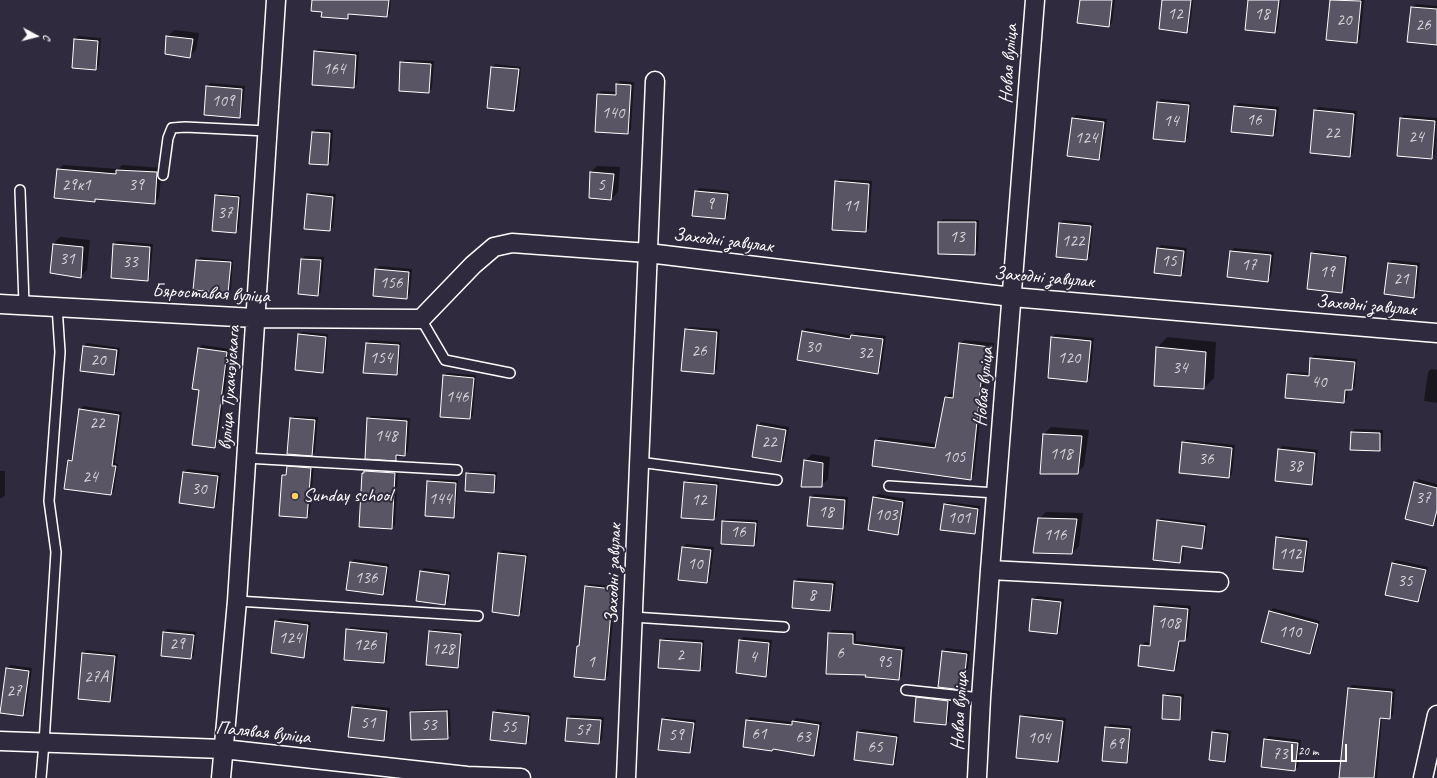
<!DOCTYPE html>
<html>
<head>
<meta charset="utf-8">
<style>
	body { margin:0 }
	#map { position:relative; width:1437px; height:778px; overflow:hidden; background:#2f2a3d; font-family:Caveat,sans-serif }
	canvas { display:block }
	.north { position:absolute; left:16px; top:16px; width:40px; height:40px; -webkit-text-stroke:3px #2f2a3d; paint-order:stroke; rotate:97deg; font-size:11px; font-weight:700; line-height:16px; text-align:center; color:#fff }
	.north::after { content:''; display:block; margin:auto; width:14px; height:18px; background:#fff; clip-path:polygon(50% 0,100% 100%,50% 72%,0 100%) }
	.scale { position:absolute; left:1291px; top:744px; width:56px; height:18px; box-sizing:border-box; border:2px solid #fff; border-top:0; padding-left:5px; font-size:12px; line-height:14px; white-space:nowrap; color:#fff; -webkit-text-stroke:3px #2f2a3d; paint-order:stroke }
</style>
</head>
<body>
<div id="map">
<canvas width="1437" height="778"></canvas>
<div class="north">С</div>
<div class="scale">20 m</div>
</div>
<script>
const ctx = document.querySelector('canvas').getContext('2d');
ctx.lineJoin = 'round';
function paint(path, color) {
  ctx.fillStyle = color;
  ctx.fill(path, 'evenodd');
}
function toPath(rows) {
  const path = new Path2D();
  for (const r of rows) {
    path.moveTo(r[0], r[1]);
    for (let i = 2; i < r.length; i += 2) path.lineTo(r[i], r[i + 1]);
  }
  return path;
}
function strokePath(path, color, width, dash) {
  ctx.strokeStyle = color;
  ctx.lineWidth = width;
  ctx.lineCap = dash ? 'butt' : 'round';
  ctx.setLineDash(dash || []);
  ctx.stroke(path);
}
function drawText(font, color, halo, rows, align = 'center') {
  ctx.font = font + ' Caveat,sans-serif';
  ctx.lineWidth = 4;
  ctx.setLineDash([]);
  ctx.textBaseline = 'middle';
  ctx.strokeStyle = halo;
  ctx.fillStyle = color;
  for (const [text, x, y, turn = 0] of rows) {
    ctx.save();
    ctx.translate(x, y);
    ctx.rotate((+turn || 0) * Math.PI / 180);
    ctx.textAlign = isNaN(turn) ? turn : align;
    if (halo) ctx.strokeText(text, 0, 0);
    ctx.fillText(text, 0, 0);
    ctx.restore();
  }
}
paint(toPath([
	[324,0,391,0,390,13,387,16,350,13,347,18],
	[1081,0,1115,0,1112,23,1109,26],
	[1163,0,1193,0,1190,28,1187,31],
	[1249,0,1281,0,1278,29,1275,32],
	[1331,0,1364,0,1360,39,1357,42,1327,39],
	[1416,4,1437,6,1437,44,1409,41,1412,7],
	[174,30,199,33,196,50,189,57,167,37],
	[78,36,101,38,99,65,96,69,75,39],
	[318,49,359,52,357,84,354,87,315,52],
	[405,60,434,61,432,88,429,92,401,63],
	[495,64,521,67,517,107,514,110,492,67],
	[620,81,634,82,631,130,628,133,598,94,601,91,617,92,617,84],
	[210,83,245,86,242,114,239,117,207,86],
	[1161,99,1191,102,1188,138,1184,141,1158,102],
	[1238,103,1279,107,1276,132,1273,135,1235,106],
	[1318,107,1357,111,1353,153,1350,156,1315,111],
	[1076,115,1107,119,1102,156,1099,159,1073,118],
	[1404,115,1437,118,1435,154,1432,158,1401,118],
	[316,129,333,130,331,161,328,164,313,132],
	[63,165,118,169,122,165,162,168,159,198,154,203,97,198,94,201,58,170],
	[597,166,620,167,618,192,611,199,591,172],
	[839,179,872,181,869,228,866,231,836,182],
	[699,188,730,191,728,215,725,218,696,191],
	[311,192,336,194,333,227,330,230,308,195],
	[219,193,241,195,239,228,235,232,216,196],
	[943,219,979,220,978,251,975,254,939,253,939,222],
	[1063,220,1093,223,1090,256,1087,259,1060,223],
	[60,237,90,240,87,270,80,277,53,244],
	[117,241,153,244,150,277,147,280,114,244],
	[1161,245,1187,248,1184,272,1181,275,1158,248],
	[1234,248,1274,252,1271,277,1268,280,1231,251],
	[1315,250,1349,255,1345,289,1342,292,1312,254],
	[305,256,324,257,321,292,318,295,300,293,302,259],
	[200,257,233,260,231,289,228,292,197,260],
	[1392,260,1420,263,1417,293,1413,297,1389,263],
	[379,266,412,269,410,294,407,298,376,270],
	[689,327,720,329,717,369,714,373,686,330],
	[806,328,852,336,855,332,886,336,881,370,878,373,803,331],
	[302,332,328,334,326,368,322,372,299,335],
	[1056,334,1094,338,1090,377,1087,381,1052,337],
	[1167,337,1216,342,1214,378,1204,388,1157,348],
	[370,340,401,342,399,371,396,374,364,372,367,343],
	[964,340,994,343,990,378,986,382,984,382,974,475,970,479,876,440,880,437,937,444,946,397,949,394,955,394,960,344],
	[87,343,120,348,117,371,114,374,84,346],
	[202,345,230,349,218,444,215,447,201,389,199,348],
	[1314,355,1357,359,1355,386,1352,389,1348,389,1347,398,1344,402,1288,375,1291,372,1310,373,1311,358],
	[1431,369,1437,370,1437,403,1424,401,1428,372],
	[447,373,476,375,473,415,470,418,444,376],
	[83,406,122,412,115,463,118,464,114,491,111,494,69,460,73,458,80,410],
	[294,416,318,417,315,452,312,455,291,419],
	[371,416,410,418,408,451,405,455,399,454,399,456,396,460,368,419],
	[761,422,789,427,784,458,781,461,758,425],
	[1051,427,1089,430,1084,466,1077,473,1041,473,1044,434],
	[1355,429,1383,430,1382,447,1379,450,1351,449,1352,432],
	[1186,440,1235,445,1232,474,1229,477,1183,443],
	[1282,446,1318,450,1314,481,1311,484,1279,450],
	[812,454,830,457,828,479,821,486,805,461],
	[291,464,314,465,310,514,307,517,283,475,287,472,288,467],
	[368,468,398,470,395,525,392,528,363,473],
	[188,469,221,473,217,503,214,507,180,502,184,472],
	[0,471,5,471,5,495,2,498,0,498],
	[470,471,497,472,496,489,493,492,467,474],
	[431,479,458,480,456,514,453,517,428,482],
	[1418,479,1437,484,1437,518,1436,522,1433,525,1415,483],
	[688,480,719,482,717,516,714,519,685,483],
	[814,494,848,497,846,524,842,528,808,525,811,497],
	[878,494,906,499,901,530,897,534,874,498],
	[948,502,980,506,977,530,974,533,945,505],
	[1046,512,1083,513,1079,546,1072,553,1039,519],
	[1161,518,1207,523,1205,545,1202,548,1184,546,1183,559,1179,562,1158,521],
	[726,519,758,520,757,541,754,545,722,522],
	[1280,535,1309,538,1306,567,1303,571,1277,538],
	[686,544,714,547,710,578,707,582,679,579,683,547],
	[502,550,528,554,522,612,518,615,499,554],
	[354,559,389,564,386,591,382,594,351,563],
	[1396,560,1428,567,1421,598,1418,601,1386,594,1393,563],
	[424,568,451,572,448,601,444,604,417,600,421,571],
	[798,578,836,581,833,607,830,610,795,581],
	[589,584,616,586,608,676,604,679,578,646,580,644,586,587],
	[1037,596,1064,599,1060,630,1057,633,1030,630,1033,599],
	[1158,603,1191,606,1188,637,1184,640,1181,640,1177,667,1174,670,1141,646,1145,642,1151,643,1155,606],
	[1273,608,1320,621,1313,650,1309,653,1270,612],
	[280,618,311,622,306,654,303,657,272,652,276,621],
	[351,627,389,630,387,659,384,662,347,630],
	[167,629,196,632,194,655,191,658,164,633],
	[433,629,463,631,460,664,457,667,430,632],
	[832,630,856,631,856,641,905,647,902,676,899,679,867,674,829,633],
	[743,637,772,640,768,673,765,676,740,641],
	[664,638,704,640,703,667,699,670,661,641],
	[946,648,970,651,966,686,963,689,943,652],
	[86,650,118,654,113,698,110,701,83,654],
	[10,665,32,668,26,712,23,715,7,669],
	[1352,685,1395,689,1393,715,1389,718,1382,717,1377,778,1340,778,1349,688],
	[1167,693,1184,694,1182,716,1179,719,1164,696],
	[920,694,951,698,949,721,945,724,917,698],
	[356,704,390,708,386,737,383,740,353,707],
	[450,709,451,735,447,738,411,713,414,710],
	[497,709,531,713,529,740,526,743,494,713],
	[1025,714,1066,718,1061,758,1058,761,1021,717],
	[571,715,604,717,602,739,599,743,568,718],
	[666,717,696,720,693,749,690,752,659,749,663,720],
	[750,717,793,722,796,718,822,722,817,751,814,755,774,748,772,750,747,720],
	[1110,724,1132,726,1129,759,1126,762,1106,727],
	[862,729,899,734,896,761,893,764,858,732],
	[1217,729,1231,731,1228,758,1225,761,1213,732],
	[1268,736,1301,740,1298,767,1294,770,1265,740]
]), '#0007');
const building = toPath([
	[312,0,389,0,387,17,348,14,348,19,321,17,322,12,311,11,312,0],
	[1080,0,1112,0,1109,27,1077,23,1080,0],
	[1162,0,1191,0,1187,33,1159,29,1162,0],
	[1248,0,1279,0,1275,33,1245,30,1248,0],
	[1330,0,1361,1,1357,43,1326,40,1330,0],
	[1411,7,1437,9,1437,45,1407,42,1411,7],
	[166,36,193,39,190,58,165,54,166,36],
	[74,39,98,41,96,70,72,68,74,39],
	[314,51,356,55,354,88,312,85,314,51],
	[400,62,431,64,429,93,399,91,400,62],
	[491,67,519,69,514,111,487,108,491,67],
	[616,84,631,85,628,134,595,132,597,94,616,95,616,84],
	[206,86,242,89,240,118,204,115,206,86],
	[1157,102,1189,105,1185,142,1153,139,1157,102],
	[1234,106,1276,110,1273,136,1231,132,1234,106],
	[1314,110,1354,114,1350,157,1310,153,1314,110],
	[1072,118,1104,122,1099,160,1067,156,1072,118],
	[1400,118,1435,121,1432,159,1397,156,1400,118],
	[312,132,330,133,328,165,309,164,312,132],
	[57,169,116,174,116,170,157,172,155,204,95,199,95,202,54,198,57,169],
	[590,172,614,174,611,200,589,198,590,172],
	[835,181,869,184,866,232,832,230,835,181],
	[695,191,728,194,725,219,692,216,695,191],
	[307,194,333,197,330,231,304,229,307,194],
	[215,195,239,197,236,233,212,231,215,195],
	[938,222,976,222,975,255,938,254,938,222],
	[1059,223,1091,226,1087,260,1056,257,1059,223],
	[53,244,83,247,81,278,50,273,53,244],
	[113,244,150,247,148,281,111,278,113,244],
	[1157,248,1184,251,1181,276,1154,273,1157,248],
	[1230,251,1271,255,1268,282,1227,277,1230,251],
	[1311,253,1346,257,1342,293,1307,289,1311,253],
	[301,259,321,260,318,296,298,294,301,259],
	[196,260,231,262,228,293,193,290,196,260],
	[1388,263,1417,266,1414,298,1384,294,1388,263],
	[375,269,409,272,407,299,373,296,375,269],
	[685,329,717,332,714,374,681,371,685,329],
	[802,331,850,339,851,335,883,339,878,374,797,360,802,331],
	[298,334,326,337,323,373,295,370,298,334],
	[1051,337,1091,341,1087,382,1048,378,1051,337],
	[366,343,399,345,397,375,363,373,366,343],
	[959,343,990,347,987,383,981,382,971,480,872,466,875,440,935,448,945,397,953,398,959,343],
	[83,346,117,350,114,375,80,371,83,346],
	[1156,347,1206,352,1204,389,1154,386,1156,347],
	[198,348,227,352,215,448,192,445,199,390,192,389,198,348],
	[1310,358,1355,362,1352,390,1345,390,1344,403,1285,398,1287,374,1309,376,1310,358],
	[443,375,474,378,470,419,440,417,443,375],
	[79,409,119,415,112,466,116,466,111,495,64,489,68,460,72,461,79,409],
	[290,418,315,420,312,456,287,454,290,418],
	[367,418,407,421,405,456,396,455,396,461,365,459,367,418],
	[757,425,786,430,781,462,752,457,757,425],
	[1351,432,1380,433,1380,451,1350,450,1351,432],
	[1043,434,1082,436,1078,474,1040,474,1043,434],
	[1182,442,1232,448,1229,478,1179,473,1182,442],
	[1278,449,1315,453,1312,485,1275,481,1278,449],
	[804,460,823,463,822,487,801,487,804,460],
	[287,466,311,468,307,518,279,516,282,475,286,475,287,466],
	[364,471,395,473,392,529,359,527,362,473,364,473,364,471],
	[183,472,218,476,214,508,179,503,183,472],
	[466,473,495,475,494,493,465,491,466,473],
	[427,481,456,483,454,518,425,516,427,481],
	[684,482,717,485,714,520,681,518,684,482],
	[1414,482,1437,488,1437,510,1433,526,1405,519,1414,482],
	[810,497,845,500,843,529,807,526,810,497],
	[873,497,903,502,898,535,868,530,873,497],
	[944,504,978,509,975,534,940,530,944,504],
	[1038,518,1077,519,1072,554,1033,553,1038,518],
	[1157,520,1205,526,1202,549,1182,546,1180,563,1153,560,1157,520],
	[722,521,756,523,754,546,721,544,722,521],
	[1276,537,1307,541,1303,572,1273,569,1276,537],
	[682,547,711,550,707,583,678,580,682,547],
	[498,553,526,556,519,616,492,612,498,553],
	[350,562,387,567,383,595,346,590,350,562],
	[1392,563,1426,570,1418,602,1385,595,1392,563],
	[420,571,449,575,445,605,416,601,420,571],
	[794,581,833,584,830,611,792,608,794,581],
	[585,586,613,589,605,680,574,677,577,646,579,646,585,586],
	[1032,599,1061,602,1057,634,1029,631,1032,599],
	[1154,606,1188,609,1185,641,1179,641,1174,671,1138,666,1140,645,1150,646,1154,606],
	[1269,611,1318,624,1310,654,1261,642,1269,611],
	[275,621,308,625,304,658,271,653,275,621],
	[346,629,387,633,384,663,344,660,346,629],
	[429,631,461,634,458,668,426,665,429,631],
	[163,632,194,635,191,659,161,656,163,632],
	[828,633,853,634,853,644,902,650,899,680,865,677,866,675,826,674,828,633],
	[660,640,702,643,700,671,658,668,660,640],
	[739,640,769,643,766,677,736,673,739,640],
	[942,651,967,654,963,690,938,687,942,651],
	[82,653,115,656,110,702,78,699,82,653],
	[6,668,29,671,23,716,0,713,6,668],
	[1348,688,1392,692,1390,719,1380,718,1374,778,1339,778,1348,688],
	[1163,695,1181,697,1180,720,1162,719,1163,695],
	[916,697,948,701,946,725,914,722,916,697],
	[352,707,387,711,384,741,348,737,352,707],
	[447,711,448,739,411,740,410,712,447,711],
	[493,712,529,716,526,744,490,740,493,712],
	[1020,716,1063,721,1058,762,1016,758,1020,716],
	[567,718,601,720,599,744,565,741,567,718],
	[662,719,694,723,690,753,658,750,662,719],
	[746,720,792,725,792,721,819,725,814,756,773,749,772,751,743,747,746,720],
	[1105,727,1130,729,1127,763,1102,761,1105,727],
	[857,732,897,737,893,765,854,760,857,732],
	[1212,732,1228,734,1225,762,1209,760,1212,732],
	[1264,739,1298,743,1295,771,1261,767,1264,739]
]);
paint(building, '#595564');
strokePath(building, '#fff', 1);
const lane = toPath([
	[163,175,168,138,172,128,185,127,267,131],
	[20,190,24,304],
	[421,319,445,360,510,373],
	[246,458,457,470],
	[639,462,777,480],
	[889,486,996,493],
	[237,601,478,616],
	[633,617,784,627],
	[906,690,981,698],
	[41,778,44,743,56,552,49,501,60,352,57,306]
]);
const street = toPath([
	[0,304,255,318,421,319,473,265,494,247,512,243,648,253,1012,297,1437,333],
	[990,570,1219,582],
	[0,741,223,749,467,776,521,778],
	[221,778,237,601,276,0],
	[626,778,655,81],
	[977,778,981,698,990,570,1035,0],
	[1423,778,1437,715]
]);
strokePath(lane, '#fff', 12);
strokePath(street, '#fff', 21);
strokePath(lane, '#2f2a3d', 9);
strokePath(street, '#2f2a3d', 18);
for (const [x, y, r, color] of [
	[295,496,4,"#ffd166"]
]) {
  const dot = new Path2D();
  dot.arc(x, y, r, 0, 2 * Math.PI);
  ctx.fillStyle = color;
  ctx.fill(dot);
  strokePath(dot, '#2f2a3d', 1.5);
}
drawText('17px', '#d6d4d8', null, [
	["12",1175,15],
	["18",1262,15],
	["20",1344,21],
	["26",1423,26],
	["164",334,70],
	["109",223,102],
	["140",613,114],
	["16",1254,121],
	["14",1171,122],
	["22",1332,134],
	["24",1416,138],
	["124",1086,139],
	["29к1",76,186],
	["39",136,186],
	["5",601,186],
	["9",710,205],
	["11",851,207],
	["37",225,214],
	["13",957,238],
	["122",1073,242],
	["31",67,260],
	["15",1169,262],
	["33",130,263],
	["17",1249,266],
	["19",1327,273],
	["21",1401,280],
	["156",391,284],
	["30",813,348],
	["26",699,352],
	["32",865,354],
	["154",381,359],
	["120",1069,359],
	["20",98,361],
	["34",1180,369],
	["40",1319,383],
	["146",457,398],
	["22",97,424],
	["148",386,437],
	["22",769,443],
	["118",1061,455],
	["105",954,458],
	["36",1206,460],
	["38",1295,467],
	["24",90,478],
	["30",199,490],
	["37",1423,499],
	["144",440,500],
	["12",699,501],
	["18",826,513],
	["103",886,516],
	["101",959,519],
	["16",738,533],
	["116",1055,536],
	["112",1290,555],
	["10",695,565],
	["136",366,579],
	["35",1405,582],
	["8",812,596],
	["108",1169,624],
	["110",1290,633],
	["124",290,639],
	["29",177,645],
	["126",365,646],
	["128",443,650],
	["6",840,654],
	["2",680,656],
	["4",753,658],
	["1",591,663],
	["95",884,663],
	["27А",96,678],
	["27",14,692],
	["51",368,724],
	["53",429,726],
	["55",509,728],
	["57",583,731],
	["61",759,735],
	["59",676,736],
	["63",803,738],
	["104",1039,739],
	["69",1116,745],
	["65",875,748],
	["73",1280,755]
]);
drawText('19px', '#fff', '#2f2a3d', [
	["Новая вуліца",1009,64,-86],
	["Заходні завулак",723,241,7],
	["Заходні завулак",1044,278,5],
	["Бяроставая вуліца",211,294,3],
	["Заходні завулак",1366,306,5],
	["Новая вуліца",984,387,-85],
	["вуліца Тухачэўскага",230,388,-86],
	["Заходні завулак",614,574,-88],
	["Новая вуліца",960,711,-87],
	["Палявая вуліца",263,733,6]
]);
drawText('19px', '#fff', '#2f2a3d', [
	["Sunday school",303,496]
], 'left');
</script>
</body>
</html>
